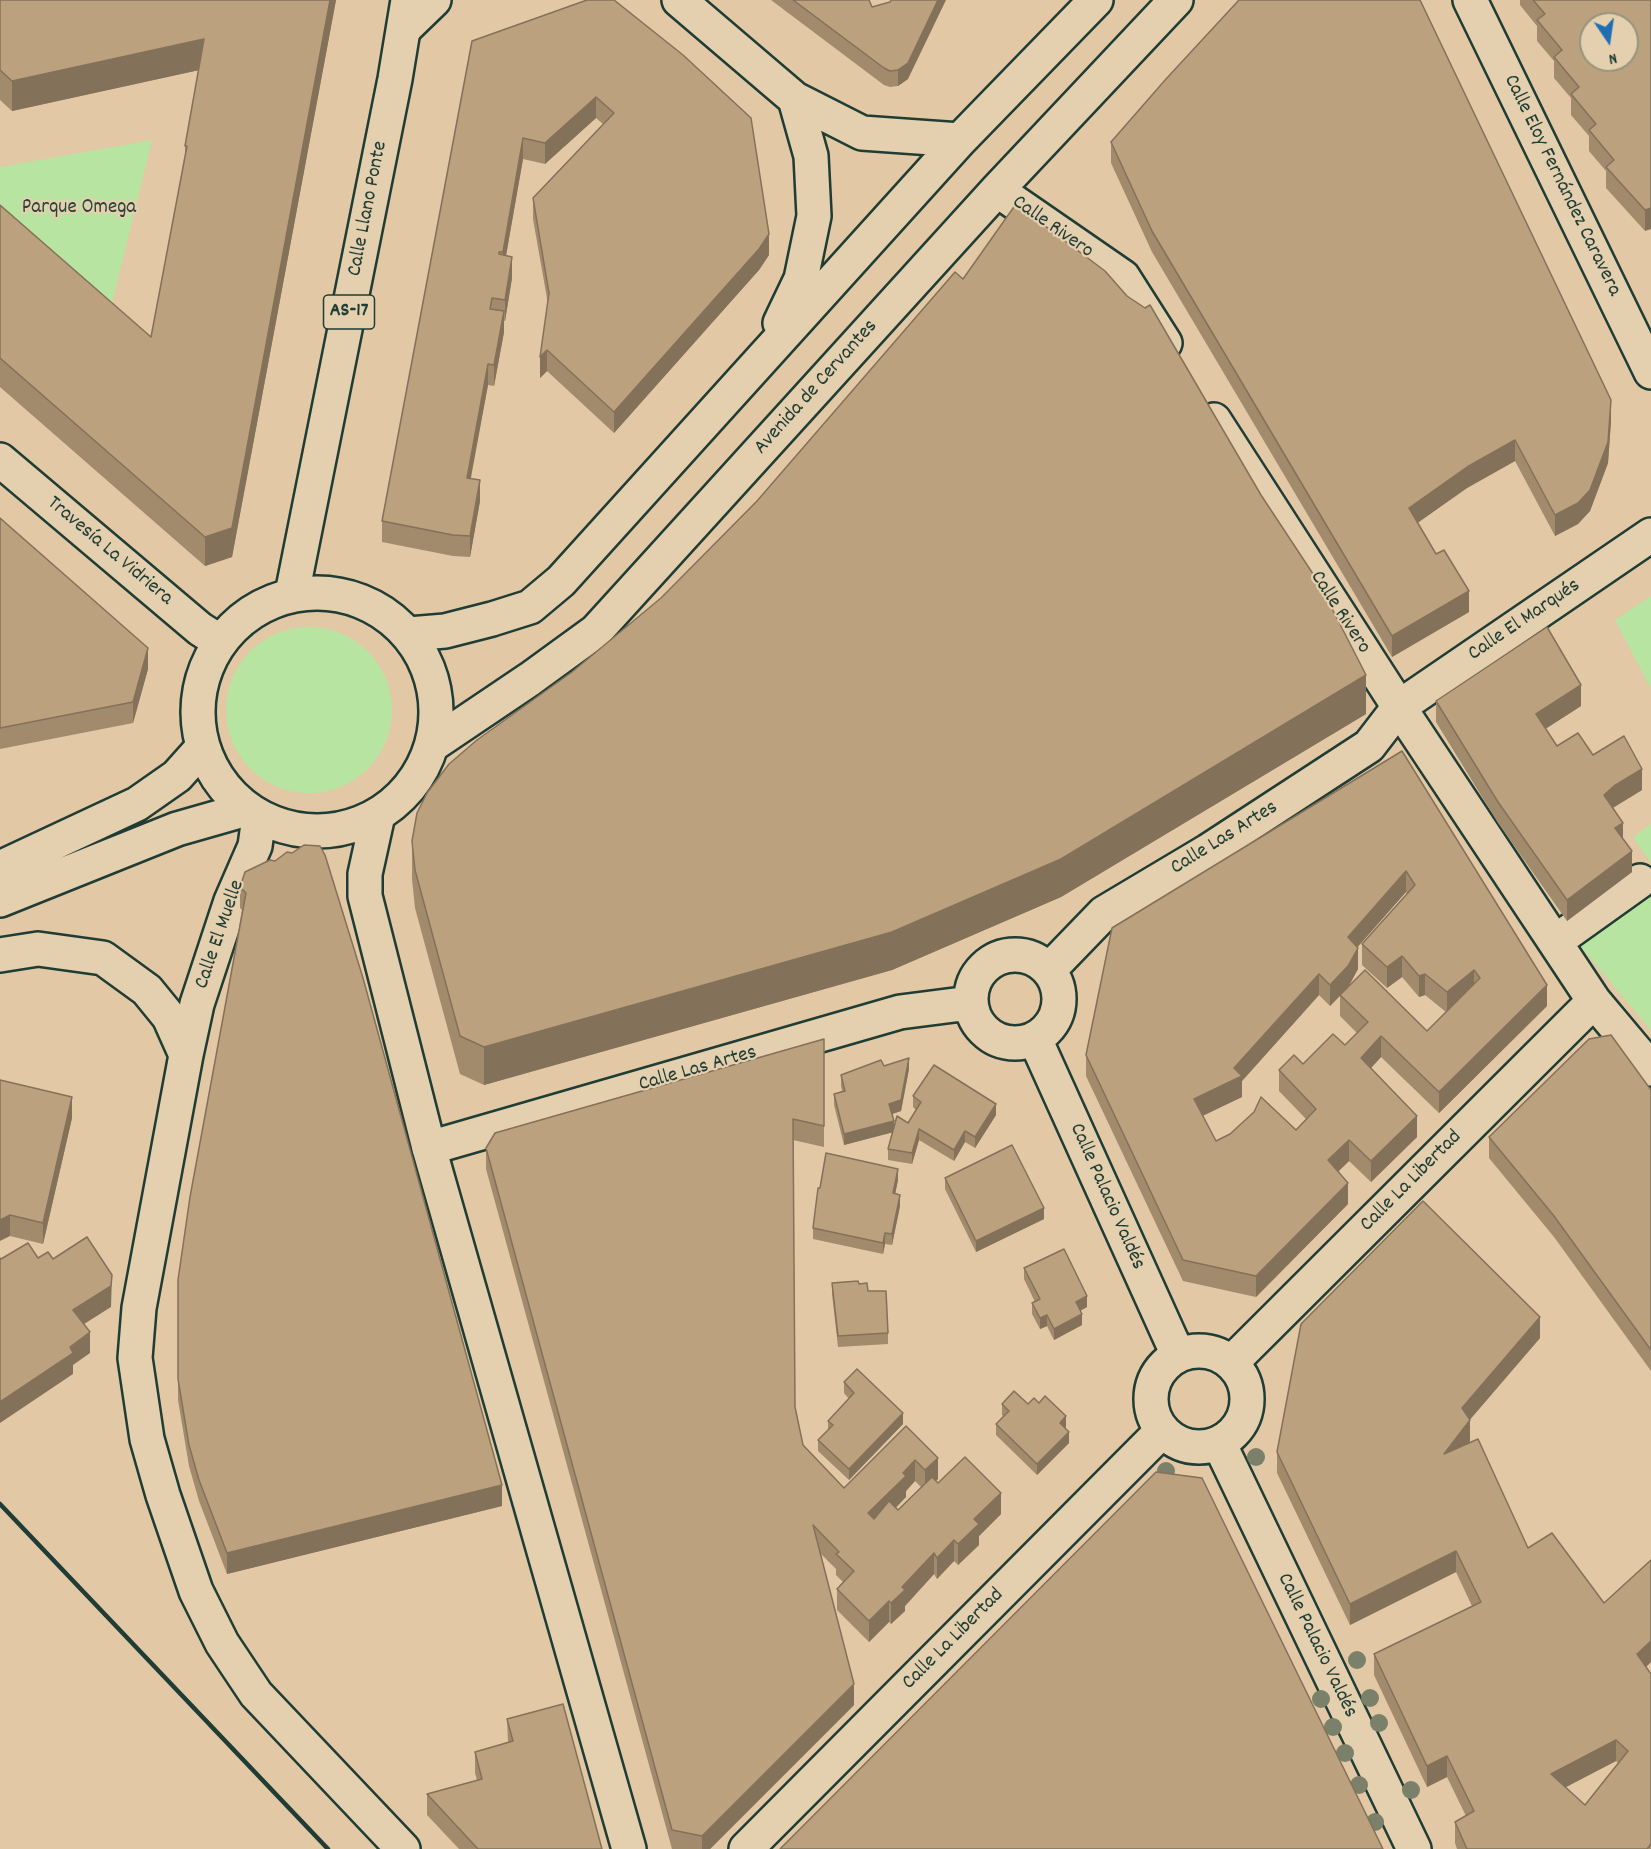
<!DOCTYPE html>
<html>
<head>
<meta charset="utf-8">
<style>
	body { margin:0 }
	#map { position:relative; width:1651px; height:1849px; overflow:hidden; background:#e2c8a5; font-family:Dekko,sans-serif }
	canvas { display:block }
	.north { position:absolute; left:1579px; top:12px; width:60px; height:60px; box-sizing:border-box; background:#e4cfae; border:2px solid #95957d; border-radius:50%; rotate:167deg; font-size:16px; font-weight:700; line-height:24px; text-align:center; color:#1f3d34 }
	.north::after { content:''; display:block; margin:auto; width:21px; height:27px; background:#1f6fb2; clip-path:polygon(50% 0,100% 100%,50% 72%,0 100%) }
</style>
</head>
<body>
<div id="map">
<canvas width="1651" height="1849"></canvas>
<div class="north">N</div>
</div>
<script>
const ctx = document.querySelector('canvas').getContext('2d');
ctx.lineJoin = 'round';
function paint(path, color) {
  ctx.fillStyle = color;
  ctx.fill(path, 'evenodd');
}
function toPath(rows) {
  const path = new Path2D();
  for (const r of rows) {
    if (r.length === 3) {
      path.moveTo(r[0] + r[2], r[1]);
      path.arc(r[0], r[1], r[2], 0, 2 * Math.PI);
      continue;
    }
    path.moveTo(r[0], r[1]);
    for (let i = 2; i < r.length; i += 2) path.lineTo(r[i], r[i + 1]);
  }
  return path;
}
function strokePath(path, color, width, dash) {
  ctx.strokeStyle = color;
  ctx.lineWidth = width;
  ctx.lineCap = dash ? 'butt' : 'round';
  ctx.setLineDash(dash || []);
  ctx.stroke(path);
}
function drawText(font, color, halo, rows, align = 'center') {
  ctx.font = font + ' Dekko,sans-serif';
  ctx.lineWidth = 4.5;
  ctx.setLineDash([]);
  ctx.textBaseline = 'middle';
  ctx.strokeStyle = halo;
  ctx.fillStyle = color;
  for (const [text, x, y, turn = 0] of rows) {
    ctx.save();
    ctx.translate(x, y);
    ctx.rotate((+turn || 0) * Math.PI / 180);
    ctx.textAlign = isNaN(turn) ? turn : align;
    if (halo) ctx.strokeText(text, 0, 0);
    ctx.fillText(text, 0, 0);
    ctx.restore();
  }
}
paint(toPath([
	[152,140,111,307,0,214,0,167],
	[1651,596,1651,689,1615,620],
	[309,710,83],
	[1651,824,1651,863,1633,837],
	[1651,892,1651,1030,1577,942]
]), '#b8e4a1');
const street = toPath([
	[679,0,795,99,862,133,960,140],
	[1470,0,1651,372],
	[404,29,434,0],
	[997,190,1123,277,1165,343],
	[780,323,801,279,814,216,811,156,795,99],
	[1214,420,1399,707,1594,1001,1651,1069],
	[0,460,200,629,219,641],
	[409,634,445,631,492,619,530,607,561,581,960,140,1096,0],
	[432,745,530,679,596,631,997,190,1176,0],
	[1556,941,1640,881],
	[1015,999,44],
	[1049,970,1104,913,1208,851,1369,746,1399,707,1651,535],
	[1035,1039,1178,1355],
	[429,1148,900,1012,970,1003],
	[1199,1399,48],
	[1231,1363,1594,1001],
	[1219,1443,1414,1849],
	[746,1849,1162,1431]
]);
const primary = toPath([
	[317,712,119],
	[292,594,395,79,408,0],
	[378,815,365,874,365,896,429,1148,629,1849],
	[259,817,255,846,231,901,197,1004,186,1055,139,1308,135,1358,147,1439,163,1495,196,1591,222,1643,256,1694,403,1849],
	[0,955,38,949,103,958,147,990,169,1017,186,1055]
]);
const highway = toPath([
	[0,868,137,804,177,776,202,748],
	[0,900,177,829,247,809]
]);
strokePath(street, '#1f3d34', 38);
strokePath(primary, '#1f3d34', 38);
strokePath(highway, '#1f3d34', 38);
strokePath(street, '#e4cfae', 33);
strokePath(primary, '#e4cfae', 33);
strokePath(highway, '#e4cfae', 33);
strokePath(toPath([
	[0,1504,328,1849]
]), '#1f3d34', 4.5);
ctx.fillStyle = '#7b806a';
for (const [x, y] of [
	[1256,1457],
	[1166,1471],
	[1357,1660],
	[1370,1698],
	[1321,1699],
	[1379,1723],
	[1333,1727],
	[1345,1753],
	[1359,1785],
	[1411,1790],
	[1375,1822]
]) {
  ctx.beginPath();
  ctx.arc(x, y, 9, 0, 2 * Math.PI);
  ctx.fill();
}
paint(toPath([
	[0,0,336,0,232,557,205,566,0,387,0,205,151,337,185,159,185,146,199,70,12,111,0,100],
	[587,0,769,255,759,270,614,433,547,371,540,378,548,304,533,219,533,198,603,124,596,118,545,164,523,159,506,255,512,278,505,321,504,321,504,332,494,386,488,385,470,478,480,501,470,557,453,556,382,542,382,521,472,41],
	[771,0,869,0,908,79,898,86,890,87,884,85],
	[1520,0,1651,0,1645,231,1606,188,1606,171,1589,151,1589,136,1571,115,1571,98,1554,78,1554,61,1537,41,1537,26,1520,5],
	[1111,142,1611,421,1608,463,1590,511,1578,524,1555,536,1515,461,1467,488,1417,523,1469,612,1392,657,1152,252,1111,163],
	[0,518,148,669,133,723,0,749],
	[1436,701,1581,706,1545,729,1557,746,1593,755,1642,790,1613,808,1623,839,1632,872,1567,921,1498,823,1436,722],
	[1366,714,1061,897,892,970,484,1085,460,1074,415,908,412,879,412,841],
	[1402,751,1547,1006,1439,1113,1381,1057,1371,1068,1417,1137,1371,1182,1349,1161,1338,1172,1348,1204,1256,1297,1183,1281,1086,1076,1086,1055],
	[1406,892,1407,894,1362,944,1362,965,1387,988,1402,977,1419,997,1425,995,1446,1012,1427,1031,1349,986,1358,969,1357,947],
	[1319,995,1330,1006,1340,996,1340,1016,1357,1033,1345,1045,1303,1064,1279,1070,1279,1091,1306,1119,1296,1130,1216,1141,1202,1116,1242,1097,1242,1081],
	[245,872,502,1506,227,1574,199,1501,189,1466,178,1400,178,1280,242,910,240,908,240,887],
	[824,1039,824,1147,793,1140,795,1407,803,1445,844,1488,906,1426,938,1479,936,1481,938,1483,1001,1514,979,1536,979,1545,958,1565,954,1561,937,1579,934,1574,905,1606,905,1611,891,1624,889,1622,869,1642,837,1610,837,1589,843,1582,836,1575,836,1569,820,1553,854,1705,710,1849,672,1849,486,1169,486,1148],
	[915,1481,921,1487,898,1510,896,1508,906,1497,906,1491],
	[884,1066,909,1069,901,1111,892,1114,894,1128,908,1123,916,1110,913,1107,913,1096,996,1115,975,1148,965,1142,954,1161,919,1140,912,1164,888,1160,888,1149,892,1132,844,1145,834,1105,834,1094,842,1091,841,1086,841,1075],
	[0,1080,72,1118,43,1244,10,1236],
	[1651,1090,1651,1371,1554,1237,1489,1158,1489,1137],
	[945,1178,1044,1219,976,1252,945,1189],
	[898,1180,895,1194,900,1206,892,1245,885,1244,883,1254,813,1239,813,1228],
	[1024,1268,1087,1307,1080,1311,1082,1325,1054,1340,1047,1326,1040,1329,1032,1314,1032,1303,1035,1302,1024,1279],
	[832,1283,859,1284,868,1291,888,1333,888,1344,838,1347,832,1294],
	[1540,1338,1470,1419,1470,1441,1468,1444,1528,1548,1604,1603,1651,1560,1651,1662,1646,1667,1651,1849,1457,1849,1455,1843,1455,1822,1466,1816,1447,1777,1427,1787,1374,1675,1374,1654,1472,1606,1456,1572,1350,1625,1277,1473,1277,1452],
	[1616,1761,1618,1763,1585,1805,1565,1787],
	[844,1382,903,1424,849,1480,818,1451,818,1440,828,1430,828,1421,849,1399,844,1393],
	[1002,1404,1028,1404,1066,1427,1065,1428,1069,1443,1037,1475,996,1435,996,1424,1003,1416,1002,1415],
	[507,1719,602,1849,459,1849,427,1815,427,1794,477,1780,475,1773,475,1752,508,1742]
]), '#a28a6d');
paint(toPath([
	[330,0,336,0,232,557,205,566,205,537],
	[938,0,946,0,908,79,898,86,898,70],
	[204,39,204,69,12,111,12,81],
	[596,97,596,118,545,164,545,143],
	[523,138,523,159,503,273,503,252],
	[1651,208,1651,229,1645,231,1645,210],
	[769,234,769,255,759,270,614,433,614,412],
	[512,257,512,278,505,321,505,300],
	[504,311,504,332,494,386,494,365],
	[547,350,547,371,540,378,540,357],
	[488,364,488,385,467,499,467,478],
	[1611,400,1611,421,1608,463,1590,511,1578,524,1555,536,1555,515],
	[1515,440,1515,461,1467,488,1409,529,1409,508,1467,467],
	[480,480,480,501,470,557,470,536],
	[1469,591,1469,612,1392,657,1392,636],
	[148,648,148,669,133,723,133,702],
	[1366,675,1366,714,1061,897,892,970,484,1085,484,1047],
	[1581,685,1581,706,1536,735,1536,714],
	[1642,769,1642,790,1614,807,1604,816,1604,795,1614,786],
	[1623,823,1623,844,1615,828],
	[1632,851,1632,872,1567,921,1567,900],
	[1406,871,1406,892,1348,958,1348,937],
	[1358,948,1358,969,1348,987,1330,1006,1330,985],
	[1402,956,1402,977,1387,988,1387,967],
	[1474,970,1474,991,1447,1013,1447,992],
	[1319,974,1319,995,1242,1081,1242,1097,1194,1120,1194,1099,1234,1068],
	[1425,974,1425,995,1419,997,1419,976],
	[1547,985,1547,1006,1439,1113,1439,1092],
	[1381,1036,1381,1057,1361,1079,1361,1058],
	[909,1058,909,1069,901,1111,889,1115,889,1104],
	[72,1097,72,1118,43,1244,43,1223],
	[996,1104,996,1115,975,1148,975,1137],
	[1417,1116,1417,1137,1371,1182,1371,1161],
	[894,1121,894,1132,844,1145,844,1134],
	[919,1129,919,1140,912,1164,912,1153],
	[965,1131,965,1142,954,1161,954,1150],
	[1349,1140,1349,1161,1328,1181,1328,1160],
	[898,1169,898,1180,893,1204,893,1193],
	[1348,1183,1348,1204,1256,1297,1256,1276],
	[900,1195,900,1206,892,1245,892,1234],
	[1044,1208,1044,1219,976,1252,976,1241],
	[10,1215,10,1236,0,1241,0,1220],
	[885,1233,885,1244,883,1254,883,1243],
	[112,1275,111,1307,73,1331,73,1310],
	[1087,1296,1087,1307,1076,1313,1076,1302],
	[1082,1314,1082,1325,1054,1340,1054,1329],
	[1047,1315,1047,1326,1040,1329,1040,1318],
	[1540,1317,1540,1338,1462,1429,1462,1408],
	[90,1332,90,1353,73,1365,73,1374,0,1423,0,1402],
	[903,1413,903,1424,849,1480,849,1469],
	[1066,1416,1066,1427,1060,1434,1060,1423],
	[1470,1420,1470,1441,1444,1475,1444,1454],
	[1069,1432,1069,1443,1037,1475,1037,1464],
	[938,1458,938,1479,925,1491,925,1470],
	[915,1460,915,1481,906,1491,906,1497,868,1534,868,1513,903,1473],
	[502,1485,502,1506,227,1574,227,1553],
	[1001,1493,1001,1514,979,1536,979,1545,958,1565,958,1544,974,1519],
	[954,1540,954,1561,937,1579,937,1558],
	[1456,1551,1456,1572,1350,1625,1350,1604],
	[934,1553,934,1574,905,1606,905,1611,891,1624,891,1603,902,1587],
	[889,1601,889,1622,869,1642,869,1621],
	[1651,1641,1651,1662,1637,1675,1637,1654],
	[854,1684,854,1705,710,1849,702,1849,702,1836],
	[1616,1740,1616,1761,1551,1795,1551,1774],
	[1447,1756,1447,1777,1427,1787,1427,1766]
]), '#847159');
const building = toPath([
	[0,0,330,0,232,528,205,537,0,358,0,205,151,337,187,146,185,146,204,39,12,81,0,70,0,0],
	[587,0,614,0,683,55,751,118,769,234,759,249,614,412,547,350,540,357,549,293,533,198,614,113,596,97,545,143,523,138,503,252,499,252,499,254,512,257,505,300,492,298,490,309,504,311,494,365,488,364,467,478,480,480,470,536,453,535,382,521,472,41,587,0],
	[793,0,869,0,872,7,890,2,891,0,938,0,908,63,898,70,890,71,884,68,793,0],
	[1239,0,1420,0,1611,400,1608,442,1590,490,1578,503,1555,515,1515,440,1467,467,1409,508,1436,554,1444,550,1469,591,1392,636,1152,231,1111,142,1166,79,1239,0],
	[1533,0,1651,0,1651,208,1645,210,1606,167,1614,160,1589,130,1596,124,1571,94,1579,87,1554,57,1562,50,1537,20,1545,14,1533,0],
	[1591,24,1627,24,1627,60,1591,60,1591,24],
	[1016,204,1105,271,1127,296,1145,308,1150,305,1261,495,1319,583,1366,675,1061,859,892,932,484,1047,460,1036,415,870,412,841,417,813,427,793,449,764,477,740,572,672,661,598,757,501,955,272,963,279,1016,204],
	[0,518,148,648,133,702,0,728,0,518],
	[1547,627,1581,685,1536,714,1557,746,1578,733,1593,755,1624,736,1642,769,1614,786,1604,795,1623,823,1615,828,1632,851,1567,900,1498,802,1436,701,1547,627],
	[1402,751,1547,985,1439,1092,1381,1036,1361,1058,1417,1116,1371,1161,1349,1140,1328,1160,1348,1183,1256,1276,1183,1260,1086,1055,1112,928,1402,751],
	[1406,871,1415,885,1362,944,1387,967,1402,956,1419,976,1425,974,1447,992,1474,970,1480,978,1427,1031,1365,970,1340,995,1368,1022,1345,1045,1333,1034,1303,1064,1294,1055,1279,1070,1316,1109,1296,1130,1261,1097,1254,1112,1230,1134,1216,1141,1194,1099,1242,1076,1234,1068,1319,974,1330,985,1348,966,1358,948,1348,937,1406,871],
	[304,845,320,846,325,855,363,978,502,1485,227,1553,199,1480,189,1445,178,1379,178,1280,190,1197,246,893,240,887,245,872,270,860,275,861,287,852,292,853,304,845],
	[1611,1035,1651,1090,1651,1350,1554,1216,1489,1137,1589,1039,1611,1035],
	[824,1039,824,1126,793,1119,795,1407,803,1445,844,1488,906,1426,938,1458,925,1470,915,1460,903,1473,906,1476,868,1513,874,1519,889,1501,898,1510,932,1477,938,1483,965,1457,1001,1493,974,1519,979,1524,958,1544,954,1540,937,1558,934,1553,902,1587,905,1590,891,1603,889,1601,869,1621,837,1589,854,1571,836,1554,839,1552,813,1525,854,1684,702,1836,672,1830,486,1148,495,1133,824,1039],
	[909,1058,901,1100,889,1104,894,1121,844,1134,834,1094,845,1091,841,1075,881,1060,884,1066,909,1058],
	[934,1065,996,1104,975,1137,965,1131,954,1150,919,1129,912,1153,888,1149,897,1116,908,1123,921,1102,913,1096,934,1065],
	[0,1080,72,1097,43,1223,10,1215,0,1220,0,1080],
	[1012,1145,1044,1208,976,1241,945,1178,1012,1145],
	[826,1153,898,1169,893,1193,900,1195,892,1234,885,1233,883,1243,813,1228,818,1188,820,1188,826,1153],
	[1423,1201,1540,1317,1462,1408,1470,1420,1444,1454,1478,1439,1528,1548,1552,1533,1604,1603,1651,1560,1651,1641,1637,1654,1651,1674,1651,1844,1647,1849,1467,1849,1455,1822,1474,1811,1447,1756,1427,1766,1374,1654,1481,1602,1456,1551,1350,1604,1277,1452,1301,1324,1423,1201],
	[1616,1740,1628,1751,1585,1805,1551,1774,1616,1740],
	[87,1237,112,1275,111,1286,73,1310,90,1332,70,1347,73,1353,0,1402,0,1258,1,1259,28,1243,38,1258,48,1252,53,1259,87,1237],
	[1064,1249,1087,1296,1076,1302,1082,1314,1054,1329,1047,1315,1040,1318,1032,1303,1040,1299,1024,1268,1064,1249],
	[858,1281,859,1284,867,1283,868,1291,886,1291,888,1333,838,1336,832,1283,858,1281],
	[857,1369,903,1413,849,1469,818,1440,833,1425,828,1421,854,1393,844,1382,857,1369],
	[1014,1391,1028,1404,1034,1398,1039,1403,1045,1396,1066,1416,1060,1423,1069,1432,1037,1464,996,1424,1009,1411,1002,1404,1014,1391],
	[1156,1472,1202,1478,1383,1849,780,1849,1156,1472],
	[563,1704,602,1849,478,1849,427,1794,482,1779,475,1752,513,1741,507,1719,563,1704]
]);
paint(building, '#bca17f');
strokePath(building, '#847159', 1.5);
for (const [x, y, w] of [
	[349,312,51]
]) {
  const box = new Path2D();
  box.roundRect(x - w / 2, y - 17, w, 34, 4.5);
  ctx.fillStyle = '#e4cfae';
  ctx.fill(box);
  strokePath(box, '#1f3d34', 1.5);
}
drawText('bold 20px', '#1f3d34', null, [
	["AS-17",349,312]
]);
drawText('21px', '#1f3d34', '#e4cfae', [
	["Calle Eloy Fernández Caravera",1561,186,64],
	["Calle Llano Ponte",369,209,-79],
	["Calle Rivero",1052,228,35],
	["Avenida de Cervantes",817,388,-48],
	["Travesía La Vidriera",109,552,40],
	["Calle Rivero",1339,613,57],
	["Calle El Marqués",1525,621,-34],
	["Calle Las Artes",1225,839,-32],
	["Calle El Muelle",221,935,-71],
	["Calle Las Artes",698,1070,-16],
	["Calle La Libertad",1412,1182,-45],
	["Calle Palacio Valdés",1106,1197,66],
	["Calle La Libertad",954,1640,-45],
	["Calle Palacio Valdés",1316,1646,64]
]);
drawText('21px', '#274539', '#e4cfae', [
	["Parque Omega",79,209]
]);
</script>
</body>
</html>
